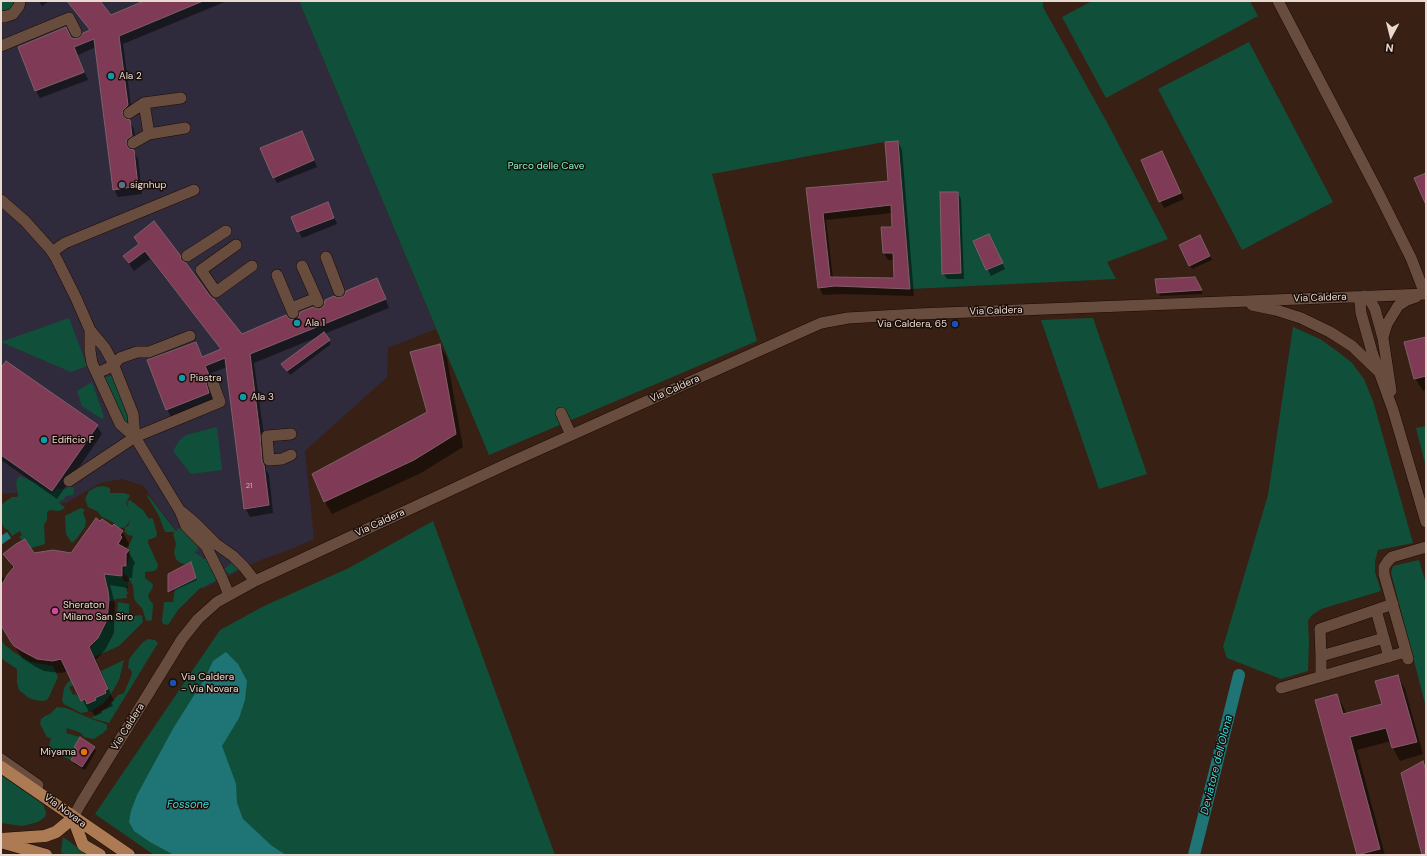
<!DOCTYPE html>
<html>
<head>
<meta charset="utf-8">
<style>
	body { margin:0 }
	#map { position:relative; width:1427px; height:856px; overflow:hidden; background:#382014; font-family:"DM Sans",sans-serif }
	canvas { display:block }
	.frame { position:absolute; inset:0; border:2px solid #ead9d1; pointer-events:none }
	.north { position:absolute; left:1371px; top:16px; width:40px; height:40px; -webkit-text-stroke:3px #180d08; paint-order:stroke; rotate:187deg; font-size:11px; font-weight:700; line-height:16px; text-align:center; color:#ead9d1 }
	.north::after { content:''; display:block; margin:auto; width:14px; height:18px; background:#ead9d1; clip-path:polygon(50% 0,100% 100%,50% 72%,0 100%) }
</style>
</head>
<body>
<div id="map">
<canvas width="1427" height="856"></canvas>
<div class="frame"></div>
<div class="north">N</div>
</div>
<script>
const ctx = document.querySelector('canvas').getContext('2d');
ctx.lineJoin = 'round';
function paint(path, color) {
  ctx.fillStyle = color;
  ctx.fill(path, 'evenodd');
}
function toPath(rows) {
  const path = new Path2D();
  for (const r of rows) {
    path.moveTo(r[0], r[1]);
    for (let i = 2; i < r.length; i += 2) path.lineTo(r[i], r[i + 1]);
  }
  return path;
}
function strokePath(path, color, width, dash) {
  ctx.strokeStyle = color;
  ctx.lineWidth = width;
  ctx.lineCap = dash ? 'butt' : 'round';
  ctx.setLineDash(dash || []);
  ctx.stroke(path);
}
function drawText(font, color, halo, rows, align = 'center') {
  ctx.font = font + ' "DM Sans",sans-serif';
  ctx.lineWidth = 3;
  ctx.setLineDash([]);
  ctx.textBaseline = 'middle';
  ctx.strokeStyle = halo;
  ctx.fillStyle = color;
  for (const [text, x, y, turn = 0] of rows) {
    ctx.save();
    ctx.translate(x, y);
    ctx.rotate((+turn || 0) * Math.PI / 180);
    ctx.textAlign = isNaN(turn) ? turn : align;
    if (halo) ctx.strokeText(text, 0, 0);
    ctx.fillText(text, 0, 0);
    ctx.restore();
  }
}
paint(toPath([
	[1,1,299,1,436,329,388,348,387,377,305,451,314,539,294,548,258,561,203,589,186,543,150,496,144,486,122,479,100,483,66,503,57,504,24,492,1,494]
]), '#302b3c');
paint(toPath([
	[1,1,14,1,14,4,9,10,1,12],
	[299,1,1043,1,1043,7,1109,126,1168,239,1107,262,1116,279,910,289,898,141,884,142,712,174,757,341,489,455],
	[1092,1,1250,1,1258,16,1106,98,1062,17],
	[1249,42,1333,202,1242,250,1158,89],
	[69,318,87,366,71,372,1,342],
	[1093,318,1147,474,1099,489,1041,320],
	[1293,327,1320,339,1341,354,1352,363,1364,379,1373,401,1413,543,1378,550,1375,561,1375,572,1381,591,1321,609,1312,615,1308,621,1309,642,1308,671,1281,679,1227,658,1223,647,1268,495],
	[113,375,129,418,128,421,125,423,104,378],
	[92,382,104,417,102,419,82,406,77,391],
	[1426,426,1426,467,1416,428],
	[217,427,222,470,191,474,173,451,179,441,186,435],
	[19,476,37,483,52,493,57,489,65,489,69,486,74,488,73,495,66,496,63,500,59,501,60,504,65,507,62,510,58,511,52,510,48,511,47,513,47,520,44,525,45,544,31,548,26,539,22,540,19,537,22,535,20,531,12,536,8,530,4,528,1,520,1,507,2,504,12,497,17,497,18,495,16,482],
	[103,486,110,488,110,493,124,493,130,495,126,503,129,509,127,502,130,500,143,510,149,519,151,518,153,519,157,534,156,537,148,540,148,543,158,565,157,569,154,571,145,572,145,578,153,584,152,589,148,595,149,599,153,604,152,620,149,621,146,620,142,608,136,602,134,598,133,586,130,580,124,573,124,569,128,564,130,550,128,548,133,536,128,535,125,532,125,527,128,526,130,520,127,525,123,528,119,527,111,521,102,517,97,511,92,509,88,507,85,499,89,491,96,487],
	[148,495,176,531,181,527,197,544,198,547,197,551,194,552,204,559,209,559,213,564,212,571,214,571,217,578,215,581,199,589,178,610,168,625,163,624,162,620,164,603,165,602,173,602,175,589,187,583,195,573,192,567,179,562,176,559,174,553,176,544,173,534,175,532,165,532,159,516,147,496],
	[81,508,85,510,83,512,86,521,85,527,78,537,72,543,66,534,65,516],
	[433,521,555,855,154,855,95,814,220,630,264,606,349,568],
	[1419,560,1426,584,1426,707,1391,573,1393,566],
	[106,561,116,575,122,577,124,581,129,582,128,586,126,587,127,592,129,594,126,594,127,598,115,599,114,601,109,601,107,582,102,576],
	[233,562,239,569,229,574,224,569],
	[118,602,129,604,129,617,140,615,142,616,143,622,119,646,94,657,90,648,97,640,105,627,109,614,117,615],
	[148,639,155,640,158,643,109,723,91,718,107,708,118,695,124,693,132,674,131,670,128,668,129,659,142,643],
	[1,640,6,646,15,653,31,662,53,666,58,677,49,697,47,700,43,701,35,700,29,698,19,690,17,682,17,669,2,659,1,660],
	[124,660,119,680,111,694,103,704,91,711,81,713,64,704,62,701,64,688,68,682,71,680,73,685,69,687,73,695,76,694,81,701,84,700,87,705,96,701,96,698,107,693,106,690,108,689,101,671],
	[57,707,66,708,94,720,104,723,107,725,107,729,103,733,94,739,84,737,81,733,67,728,66,733,80,737,74,747,77,749,71,760,48,751,51,738,47,737,40,724,41,719,45,716,50,714],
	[1,775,40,802,44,806,46,813,45,817,38,822,22,826,1,823],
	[63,837,88,855,67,855,61,853]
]), '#10503a');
paint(toPath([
	[7,532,11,538,1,545,1,536],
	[226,652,238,664,247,681,245,700,239,718,222,746,236,784,237,803,243,819,272,846,286,855,174,855,150,842,134,831,129,822,131,811,137,795,174,727,205,678,213,661]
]), '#1f7576');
paint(toPath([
	[39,1,49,1,42,6],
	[67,1,99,1,110,16,147,1,227,1,123,44,132,113,127,118,127,120,129,121,134,129,136,144,131,147,131,150,133,151,138,159,142,194,118,197,114,189,96,47,78,55,84,71,35,89,71,39,76,40,91,31],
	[85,73,88,80,40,98,36,91],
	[302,132,317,167,277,183,274,177],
	[898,142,902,150,914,296,840,294,823,295,819,287,807,189,889,181],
	[892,213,893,228,884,253,888,260,894,260,895,279,833,278,826,220],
	[1162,152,1184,199,1164,208,1142,160],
	[958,193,961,199,964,279,947,279,943,273],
	[331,210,337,224,302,238,292,218],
	[1202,240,1212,260,1192,269,1190,265],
	[992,241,1005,269,991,276,974,242],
	[139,245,179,256,210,297,241,335,289,320,296,321,317,310,321,309,337,299,342,298,377,280,381,288,389,308,324,334,331,344,290,375,285,368,320,336,254,363,265,443,266,470,269,474,273,513,250,517,245,508,227,367,209,374,214,386,210,391,213,401,171,417,167,409,195,343,203,358,222,350,150,259,134,271,124,256],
	[1195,278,1203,294,1160,296,1158,292],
	[1426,338,1426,390,1423,391,1415,378],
	[440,345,447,358,463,447,421,473,332,514,325,502,314,475,428,413],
	[1,370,97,426,102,434,57,499,1,460],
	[112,527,122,531,129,544,127,547,129,550,128,551,135,563,133,567,132,578,129,578,128,588,110,585,115,604,114,633,105,650,96,660,114,701,111,702,113,706,101,711,102,713,95,716,92,711,89,712,68,671,61,673,44,671,36,667,22,658,4,629,1,629,1,576,30,604,36,598,12,567,5,554,72,554],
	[191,564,197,580,169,593,169,575],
	[1398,676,1405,689,1423,754,1400,761,1393,748,1391,741,1357,750,1385,855,1358,855,1316,700,1337,695,1344,708,1346,714,1383,704],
	[75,747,94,747,96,751,85,770,74,764,72,760,77,751]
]), '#0007');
strokePath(toPath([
	[1194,855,1239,675]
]), '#1f7576', 12);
const building = toPath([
	[67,1,100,1,111,15,144,1,203,1,119,36,128,105,123,110,122,114,126,119,130,120,132,136,127,139,126,143,129,149,134,150,138,186,113,190,94,39,74,47,84,72,35,91,18,47,66,27,71,38,75,39,79,38,83,33,90,30,67,1],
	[302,131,314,160,273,178,260,148,302,131],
	[898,141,910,289,835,286,818,288,806,188,888,181,885,142,898,141],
	[891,205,892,227,881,227,883,253,893,253,894,278,830,277,823,213,891,205],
	[1162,151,1181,193,1159,202,1141,160,1162,151],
	[1426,173,1426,205,1414,178,1426,173],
	[940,192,958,192,961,273,942,274,940,192],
	[328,202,334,218,297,232,291,217,328,202],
	[154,221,180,255,181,260,186,263,210,296,214,299,242,334,286,315,289,319,295,320,299,317,300,312,313,307,317,309,320,309,324,306,325,300,334,296,338,298,342,297,345,295,346,291,377,278,386,299,250,354,260,434,262,461,264,465,269,505,244,509,225,358,205,366,210,377,206,382,209,393,166,410,147,360,196,342,202,357,221,349,145,251,129,263,123,256,139,244,134,237,154,221],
	[989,234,1003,263,986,270,973,241,989,234],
	[1200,235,1210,256,1189,266,1179,245,1200,235],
	[1195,277,1202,290,1157,293,1155,279,1195,277],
	[324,332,330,340,287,371,281,364,324,332],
	[1426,337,1426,376,1414,379,1404,342,1426,337],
	[440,344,456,434,414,460,324,502,312,474,427,412,410,352,440,344],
	[6,361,98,425,52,491,1,455,1,368,6,361],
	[96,518,100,521,102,519,112,526,114,524,123,531,120,535,122,537,118,544,129,550,126,554,126,566,122,566,122,576,104,574,108,591,109,599,107,620,98,638,89,647,108,689,105,690,106,693,95,698,96,700,87,704,85,699,81,701,61,659,53,661,37,659,22,651,14,646,11,642,1,625,1,586,8,574,14,567,3,554,16,544,25,539,34,553,53,550,71,553,96,518],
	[191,562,196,578,168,592,168,574,191,562],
	[1398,675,1417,742,1392,748,1386,728,1350,737,1380,849,1357,855,1315,700,1337,694,1343,714,1382,704,1375,681,1398,675],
	[80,737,95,747,82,767,71,760,77,749,74,747,80,737],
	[1423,761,1426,771,1426,855,1422,855,1401,773,1423,761]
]);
paint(building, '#7f3b55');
strokePath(building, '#7f5f69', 1);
const minor = toPath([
	[1278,1,1376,188,1411,258,1425,294],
	[1,16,4,17,13,14,19,6,20,1],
	[1,46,69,18,76,32],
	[144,103,149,134],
	[129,113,144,103,181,98],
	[133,143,149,134,185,128],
	[1,200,25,221,51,250,56,258,76,298,90,330,105,348,112,361,133,414,135,437],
	[236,245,201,270,216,292,252,266],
	[52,252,65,243,194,190],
	[187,256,226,231],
	[326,257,339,291],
	[302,266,318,302],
	[277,275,293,313],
	[1364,296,1360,302,1361,313,1372,352,1393,410,1426,522],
	[1364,296,1371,302,1375,309,1383,338,1391,391],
	[1252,305,1276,310,1301,318,1330,332,1352,346,1377,370],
	[291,308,316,298],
	[90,330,90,351,92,363,120,424,135,437,180,511,186,526,206,546,222,578,229,595],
	[1383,337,1387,324,1398,306,1407,300,1416,297],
	[97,373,113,366,120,358,137,352,149,352,190,336],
	[561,413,571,435],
	[291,434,267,436,269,460,282,459,291,455],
	[69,481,135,437,220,402,213,383],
	[182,512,194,522,216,544,233,556,244,567,255,581],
	[1376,610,1389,657],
	[1321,656,1384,638],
	[1408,659,1384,574,1384,567,1388,561,1392,557,1426,547],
	[1321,676,1321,656,1320,629,1393,604],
	[1281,688,1405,652],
	[1,759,38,785],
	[73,818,81,803,182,639,198,619,217,602,255,581,509,463,821,323,848,318,918,314,1426,294]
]);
const major = toPath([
	[1,767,129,855],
	[73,818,83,845,100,855],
	[1,839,45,836,56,832,73,818],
	[1,842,46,855]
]);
strokePath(minor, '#1f0901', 12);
strokePath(major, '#1f0901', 13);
strokePath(minor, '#684d3f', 11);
strokePath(major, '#ad7b53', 12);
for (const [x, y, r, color] of [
	[111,76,4,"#0f9aa8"],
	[122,185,4,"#5c6f8a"],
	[297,323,4,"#0f9aa8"],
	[955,324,4,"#1a4fb4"],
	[182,378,4,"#0f9aa8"],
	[243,397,4,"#0f9aa8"],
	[44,440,4,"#0f9aa8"],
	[55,611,4,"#d1479c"],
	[173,683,4,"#1a4fb4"],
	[84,752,4,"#e8710a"]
]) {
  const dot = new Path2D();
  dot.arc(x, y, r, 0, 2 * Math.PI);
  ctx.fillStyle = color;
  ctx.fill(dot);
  strokePath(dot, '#180d08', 1.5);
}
drawText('8px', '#cfb2b2', null, [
	["21",249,486]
]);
drawText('10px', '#ead9d1', '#180d08', [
	["Ala 2",119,76],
	["signhup",130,185],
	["Ala 1",305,323],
	["Via Caldera, 65",947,324,"right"],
	["Piastra",190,378],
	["Ala 3",251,397],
	["Edificio F",52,440],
	["Sheraton",63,605],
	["Milano San Siro",63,617],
	["Via Caldera",181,677],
	["- Via Novara",181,689],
	["Miyama",76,752,"right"]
], 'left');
drawText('10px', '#82f7c7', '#180d08', [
	["Parco delle Cave",546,166]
]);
drawText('10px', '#ead9d1', '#180d08', [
	["Via Caldera",1320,298,-2],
	["Via Caldera",996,311,-2],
	["Via Caldera",675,389,-24],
	["Via Caldera",380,523,-25],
	["Via Caldera",128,727,-58],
	["Via Novara",65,811,36]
]);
drawText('italic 11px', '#37dbdd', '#180d08', [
	["Deviatore dell'Olona",1217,765,-76],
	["Fossone",188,805]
]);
</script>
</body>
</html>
